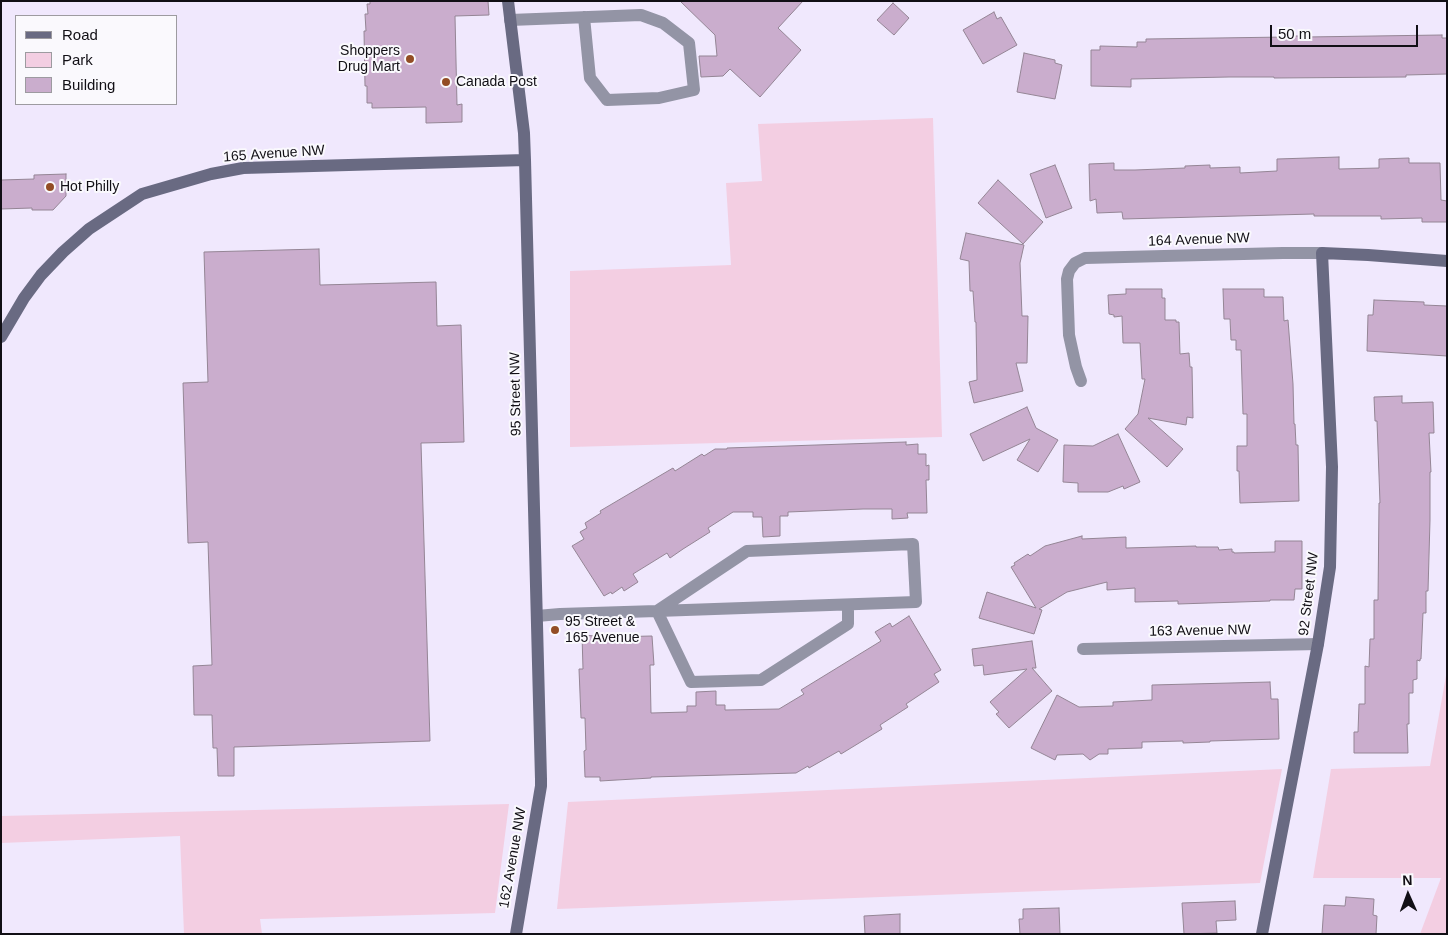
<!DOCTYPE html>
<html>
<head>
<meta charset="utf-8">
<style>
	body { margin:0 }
	#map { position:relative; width:1448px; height:935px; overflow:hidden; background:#f0e8fd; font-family:Helvetica,sans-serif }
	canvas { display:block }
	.frame { position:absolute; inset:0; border:2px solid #110f15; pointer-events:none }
	.legend { position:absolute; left:15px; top:15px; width:162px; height:90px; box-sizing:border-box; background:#faf9fd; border:1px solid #9d9ba0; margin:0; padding:6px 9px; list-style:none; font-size:15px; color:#110f15 }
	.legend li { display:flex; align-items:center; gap:10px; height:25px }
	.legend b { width:25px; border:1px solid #9d9ba0 }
	.north { position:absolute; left:1383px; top:870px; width:50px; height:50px; -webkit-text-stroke:4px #faf9fd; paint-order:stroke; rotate:358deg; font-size:14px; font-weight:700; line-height:20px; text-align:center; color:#110f15 }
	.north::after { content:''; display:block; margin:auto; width:18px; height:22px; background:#110f15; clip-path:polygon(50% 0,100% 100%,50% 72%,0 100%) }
	.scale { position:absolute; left:1270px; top:25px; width:148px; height:22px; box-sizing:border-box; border:2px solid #110f15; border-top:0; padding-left:6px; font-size:15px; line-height:18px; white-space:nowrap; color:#110f15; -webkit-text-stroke:4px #faf9fd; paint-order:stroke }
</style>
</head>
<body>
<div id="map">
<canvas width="1448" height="935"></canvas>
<div class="frame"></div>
<ul class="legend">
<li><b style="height:6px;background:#696a82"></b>Road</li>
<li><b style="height:14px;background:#f3cee2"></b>Park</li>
<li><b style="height:14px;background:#caadcd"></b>Building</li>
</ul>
<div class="north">N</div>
<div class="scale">50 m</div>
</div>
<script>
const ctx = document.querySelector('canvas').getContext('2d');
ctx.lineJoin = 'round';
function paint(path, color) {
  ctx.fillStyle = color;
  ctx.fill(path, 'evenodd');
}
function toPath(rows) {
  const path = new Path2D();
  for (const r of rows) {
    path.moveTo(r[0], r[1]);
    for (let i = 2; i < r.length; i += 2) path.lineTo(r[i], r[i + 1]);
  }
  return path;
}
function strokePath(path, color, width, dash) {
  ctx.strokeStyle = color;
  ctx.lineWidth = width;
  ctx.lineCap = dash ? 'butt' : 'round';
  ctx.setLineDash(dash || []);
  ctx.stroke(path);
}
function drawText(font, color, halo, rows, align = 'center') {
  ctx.font = font + ' Helvetica,sans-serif';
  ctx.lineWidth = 4;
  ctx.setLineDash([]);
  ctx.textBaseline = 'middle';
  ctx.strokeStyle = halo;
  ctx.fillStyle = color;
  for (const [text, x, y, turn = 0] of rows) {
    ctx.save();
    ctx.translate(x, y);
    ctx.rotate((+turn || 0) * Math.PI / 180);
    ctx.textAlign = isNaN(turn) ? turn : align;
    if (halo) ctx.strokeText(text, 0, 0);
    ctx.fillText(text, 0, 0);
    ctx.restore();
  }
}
paint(toPath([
	[933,118,942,437,570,447,570,271,731,265,726,183,762,181,758,124],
	[1447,670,1447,934,1420,934,1441,878,1313,878,1331,769,1430,766],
	[1282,769,1260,883,557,909,568,802],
	[509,804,495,913,260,919,262,934,184,934,180,836,1,843,1,816]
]), '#f3cee2');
const building = toPath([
	[370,1,488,1,489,15,455,16,457,105,462,104,462,122,426,123,426,107,372,108,372,103,367,103,367,86,365,86,364,31,366,31,365,14,368,14,367,4,370,4,370,1],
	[680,1,803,1,778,28,801,50,760,97,730,69,723,76,701,77,699,56,717,56,715,35,680,1],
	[893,3,909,18,894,35,877,20,893,3],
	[994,12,997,19,1001,17,1017,45,983,64,963,30,994,12],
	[1442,35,1442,38,1447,38,1447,74,1406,75,1406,77,1274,78,1274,77,1229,77,1131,79,1131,87,1091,86,1091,50,1100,50,1100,46,1137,47,1137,42,1146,42,1146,39,1286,37,1286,36,1306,36,1306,37,1442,35],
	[1024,53,1055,60,1055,63,1062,65,1055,99,1017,92,1024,53],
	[1339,157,1339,169,1379,168,1379,159,1409,158,1409,163,1440,163,1441,200,1447,201,1447,222,1422,222,1422,218,1381,219,1381,216,1314,216,1314,214,1123,219,1122,212,1097,213,1096,199,1090,201,1089,164,1114,163,1114,170,1135,170,1185,168,1185,166,1210,165,1210,168,1240,167,1240,173,1277,171,1277,159,1339,157],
	[1055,165,1072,208,1046,218,1030,174,1055,165],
	[66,174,66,196,53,210,32,210,32,208,1,209,1,180,34,179,34,175,66,174],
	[998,180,1043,222,1023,244,978,203,998,180],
	[966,233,1024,245,1020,263,1022,316,1028,316,1027,363,1016,363,1023,391,974,403,969,382,977,380,976,322,975,322,973,291,970,291,969,261,960,259,966,233],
	[319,249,320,285,436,282,437,326,461,325,464,442,421,443,430,741,234,747,234,776,218,776,217,748,213,748,212,715,194,715,193,666,212,665,208,542,188,543,183,383,208,382,204,252,319,249],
	[1126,289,1162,289,1162,298,1165,298,1165,320,1176,320,1176,322,1179,322,1180,354,1189,353,1190,367,1192,367,1193,418,1187,417,1186,425,1148,418,1183,449,1167,467,1125,429,1138,414,1145,379,1142,379,1140,343,1123,343,1122,316,1114,317,1114,315,1109,314,1108,295,1126,294,1126,289],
	[1223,289,1264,289,1264,297,1283,297,1284,321,1288,320,1293,384,1294,424,1295,424,1296,445,1298,445,1299,501,1240,503,1239,471,1237,471,1237,446,1247,446,1247,414,1243,414,1241,350,1236,350,1236,340,1231,340,1230,319,1224,319,1223,289],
	[1374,300,1424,302,1424,305,1447,306,1447,356,1367,351,1368,315,1373,315,1374,300],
	[1402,396,1402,403,1433,402,1434,433,1429,433,1431,472,1430,472,1430,520,1428,591,1426,591,1426,613,1423,613,1421,659,1420,659,1420,661,1417,660,1417,679,1413,680,1413,693,1409,693,1409,724,1407,724,1408,753,1354,753,1354,732,1358,732,1359,704,1365,704,1365,666,1369,667,1370,639,1374,639,1374,600,1378,600,1379,503,1380,503,1377,421,1375,421,1374,397,1402,396],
	[1027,407,1036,428,1058,440,1038,472,1017,460,1030,439,983,461,970,434,1027,407],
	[1118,434,1140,482,1124,489,1123,486,1108,492,1078,492,1078,483,1063,482,1064,445,1093,446,1118,434],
	[906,442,906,445,918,444,918,454,926,454,926,466,929,465,929,480,926,480,927,513,907,513,908,518,892,519,892,509,863,509,788,512,788,516,780,516,780,536,763,537,762,517,753,517,753,512,733,512,708,528,710,532,683,549,670,558,667,553,633,574,638,582,624,591,622,587,612,594,611,592,604,596,572,546,584,539,580,532,587,528,585,523,601,513,600,511,673,468,675,471,702,454,704,456,715,449,727,449,727,448,906,442],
	[1082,536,1082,539,1126,537,1126,548,1196,546,1196,547,1218,547,1219,550,1232,549,1232,552,1234,552,1234,553,1275,552,1275,541,1302,541,1302,589,1295,589,1294,600,1270,600,1270,601,1178,604,1178,601,1135,602,1135,588,1107,590,1107,582,1067,592,1039,609,1042,610,1034,634,979,618,987,592,1036,608,1011,567,1015,565,1014,563,1028,554,1030,556,1045,546,1082,536],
	[909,616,941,670,934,674,939,682,906,704,908,707,880,725,882,729,841,754,839,751,809,768,808,766,796,773,651,777,651,778,600,781,600,777,585,777,584,751,586,750,585,718,581,718,579,669,583,669,582,635,608,637,652,636,654,665,650,665,651,713,687,712,687,706,696,706,696,692,716,691,716,705,725,705,725,710,779,709,804,694,801,690,881,641,875,632,890,623,892,627,909,616],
	[1032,641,1036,668,1032,668,1052,691,1009,728,996,714,999,712,990,702,1027,669,984,675,983,665,974,666,972,649,1032,641],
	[1270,682,1271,699,1278,699,1279,739,1210,741,1210,742,1183,743,1183,741,1142,742,1142,748,1108,749,1108,754,1099,754,1090,760,1083,754,1057,755,1055,760,1031,748,1057,695,1079,707,1113,706,1113,702,1152,700,1152,685,1270,682],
	[1346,897,1374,899,1373,915,1377,916,1376,934,1322,934,1324,905,1345,906,1346,897],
	[1235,901,1236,920,1216,921,1217,933,1184,934,1182,903,1235,901],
	[1059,908,1060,934,1020,934,1019,919,1023,919,1023,909,1059,908],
	[900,914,900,934,865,934,864,916,900,914]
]);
paint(building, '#caadcd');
strokePath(building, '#948595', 1);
strokePath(toPath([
	[510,20,641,15,663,23,689,43,694,90,659,98,607,100,590,78,584,17],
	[1081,381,1076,367,1069,335,1067,279,1069,271,1075,263,1085,258,1283,253,1322,253],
	[537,616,560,614,657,611,916,602,913,544,747,551,657,611,691,682,761,680,848,624,848,605],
	[1083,649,1318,644]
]), '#9394a5', 12);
strokePath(toPath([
	[508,1,524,133,525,160,541,779,541,786,516,934],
	[1,337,24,298,41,275,63,252,89,229,142,194,211,174,243,168,525,160],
	[1262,934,1318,644,1330,567,1332,467,1322,253,1368,255,1447,261]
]), '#696a82', 12);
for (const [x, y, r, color] of [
	[410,59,5,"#934d25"],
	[446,82,5,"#934d25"],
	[50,187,5,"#934d25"],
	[555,630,5,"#934d25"]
]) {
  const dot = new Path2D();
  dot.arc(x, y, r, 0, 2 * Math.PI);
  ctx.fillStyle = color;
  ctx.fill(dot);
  strokePath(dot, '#faf9fd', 2);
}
drawText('14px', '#110f15', '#faf9fd', [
	["Shoppers",400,51,"right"],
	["Drug Mart",400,67,"right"],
	["Canada Post",456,82],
	["Hot Philly",60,187],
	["95 Street &",565,622],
	["165 Avenue",565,638]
], 'left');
drawText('14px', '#110f15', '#faf9fd', [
	["165 Avenue NW",274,154,-4],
	["164 Avenue NW",1199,240,-2],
	["95 Street NW",516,394,-91],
	["92 Street NW",1309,594,-83],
	["163 Avenue NW",1200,631,-1],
	["162 Avenue NW",513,858,-80]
]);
</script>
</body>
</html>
